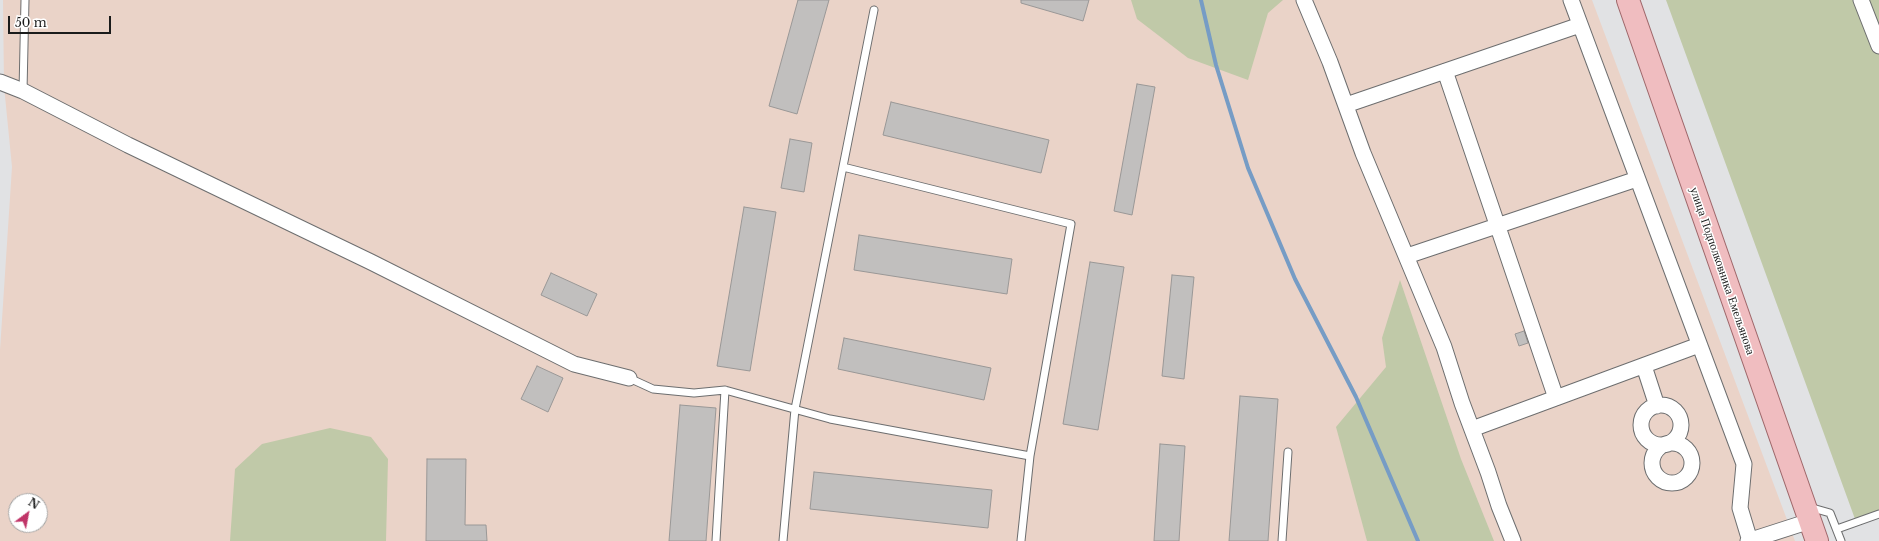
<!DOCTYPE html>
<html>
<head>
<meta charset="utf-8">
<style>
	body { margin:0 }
	#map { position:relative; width:1879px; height:541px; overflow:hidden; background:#e1e2e4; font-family:"Libre Baskerville",serif }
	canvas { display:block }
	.north { position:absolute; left:8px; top:493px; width:40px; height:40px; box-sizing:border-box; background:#fff; border:1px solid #a3a4a4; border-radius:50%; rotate:32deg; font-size:11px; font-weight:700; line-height:16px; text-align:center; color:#1a1b1b }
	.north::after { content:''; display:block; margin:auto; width:14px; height:18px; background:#c03468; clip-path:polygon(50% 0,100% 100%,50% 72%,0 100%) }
	.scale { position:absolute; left:8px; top:16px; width:103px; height:18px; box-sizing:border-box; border:2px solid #1a1b1b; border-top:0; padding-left:5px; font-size:12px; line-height:14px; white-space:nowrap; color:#1a1b1b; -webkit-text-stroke:3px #fff; paint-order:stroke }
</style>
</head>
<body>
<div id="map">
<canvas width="1879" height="541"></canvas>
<div class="north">N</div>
<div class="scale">50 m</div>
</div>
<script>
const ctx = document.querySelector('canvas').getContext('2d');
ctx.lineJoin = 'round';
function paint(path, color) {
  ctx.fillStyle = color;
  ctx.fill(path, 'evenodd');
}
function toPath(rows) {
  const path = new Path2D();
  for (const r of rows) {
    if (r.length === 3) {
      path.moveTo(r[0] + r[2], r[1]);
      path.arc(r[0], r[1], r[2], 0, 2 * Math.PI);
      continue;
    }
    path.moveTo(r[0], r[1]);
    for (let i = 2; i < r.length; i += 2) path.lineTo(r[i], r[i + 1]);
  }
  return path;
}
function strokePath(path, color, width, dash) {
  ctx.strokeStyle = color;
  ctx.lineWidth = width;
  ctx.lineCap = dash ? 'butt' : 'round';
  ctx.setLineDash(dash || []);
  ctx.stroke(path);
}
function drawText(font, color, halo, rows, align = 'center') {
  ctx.font = font + ' "Libre Baskerville",serif';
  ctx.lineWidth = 3;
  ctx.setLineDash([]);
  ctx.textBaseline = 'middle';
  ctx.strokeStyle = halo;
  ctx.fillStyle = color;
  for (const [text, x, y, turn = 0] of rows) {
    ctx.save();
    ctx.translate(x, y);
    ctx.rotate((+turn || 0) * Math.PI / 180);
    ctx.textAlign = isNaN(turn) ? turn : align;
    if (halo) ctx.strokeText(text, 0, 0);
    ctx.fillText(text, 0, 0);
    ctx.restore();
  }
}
paint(toPath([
	[3,0,1592,0,1795,541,0,541,0,350,12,167,4,86],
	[16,501,40,501,40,525,16,525]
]), '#ead3c8');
paint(toPath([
	[1131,0,1283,0,1268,13,1248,80,1188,58,1137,19],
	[1666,0,1879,0,1879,511,1855,519],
	[1400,280,1461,459,1494,541,1367,541,1336,427,1386,367,1382,338],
	[330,428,371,437,388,459,386,541,230,541,235,469,262,444]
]), '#c0c9a8');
strokePath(toPath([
	[1201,0,1216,65,1248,168,1295,279,1356,397,1418,541]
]), '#769cc5', 4);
const building = toPath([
	[798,0,829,0,797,114,769,106,798,0],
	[1021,0,1089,0,1083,21,1021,3,1021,0],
	[1137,84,1155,87,1132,215,1114,211,1137,84],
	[891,102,1049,140,1041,173,883,135,891,102],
	[790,139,812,143,804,192,781,188,790,139],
	[744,207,776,212,750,371,717,366,744,207],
	[859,235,1012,259,1007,294,854,270,859,235],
	[1090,262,1124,267,1098,430,1063,424,1090,262],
	[551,273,597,294,587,316,541,295,551,273],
	[1172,275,1194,277,1184,379,1162,376,1172,275],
	[1524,331,1528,343,1519,346,1515,334,1524,331],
	[844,338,991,368,984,400,838,369,844,338],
	[537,366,563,378,548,412,521,399,537,366],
	[1240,396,1278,399,1268,541,1229,541,1240,396],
	[680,405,716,408,706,541,669,541,680,405],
	[1160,444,1185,446,1179,541,1154,541,1160,444],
	[427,459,466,459,465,525,486,525,487,541,426,541,427,459],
	[814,472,992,490,988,528,810,509,814,472]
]);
paint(building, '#c1bfbe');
strokePath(building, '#9a9897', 1);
const lane = toPath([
	[23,91,25,0],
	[843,167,1071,224,1030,456],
	[629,378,653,389,694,393,725,390,830,419,1030,456,1021,541],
	[1809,507,1830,513,1841,541],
	[1837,529,1879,514],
	[716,541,725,390],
	[783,541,795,409,874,10],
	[1282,541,1288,452]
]);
const street = toPath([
	[1304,0,1330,62,1363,153,1444,347,1462,403,1488,472,1499,506,1513,541],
	[1571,0,1744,464,1740,508,1750,541],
	[1861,0,1879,46],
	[1445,71,1556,398],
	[0,82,23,91,128,145,371,262,574,364,629,378],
	[1346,105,1580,25],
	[1407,256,1637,179],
	[1644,366,1657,406],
	[1661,425,20],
	[1472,429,1699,345],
	[1672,463,20],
	[1748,541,1810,521]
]);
const primary = toPath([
	[1628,0,1817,541]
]);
strokePath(lane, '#6d6e6f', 9);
strokePath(street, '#6d6e6f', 17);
strokePath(primary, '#9f686b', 24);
strokePath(lane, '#fff', 7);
strokePath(street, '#fff', 15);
strokePath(primary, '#f0bdc0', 22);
drawText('12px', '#1a1b1b', '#fff', [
	["улица Подполковника Емельянова",1722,271,71]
]);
</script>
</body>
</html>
